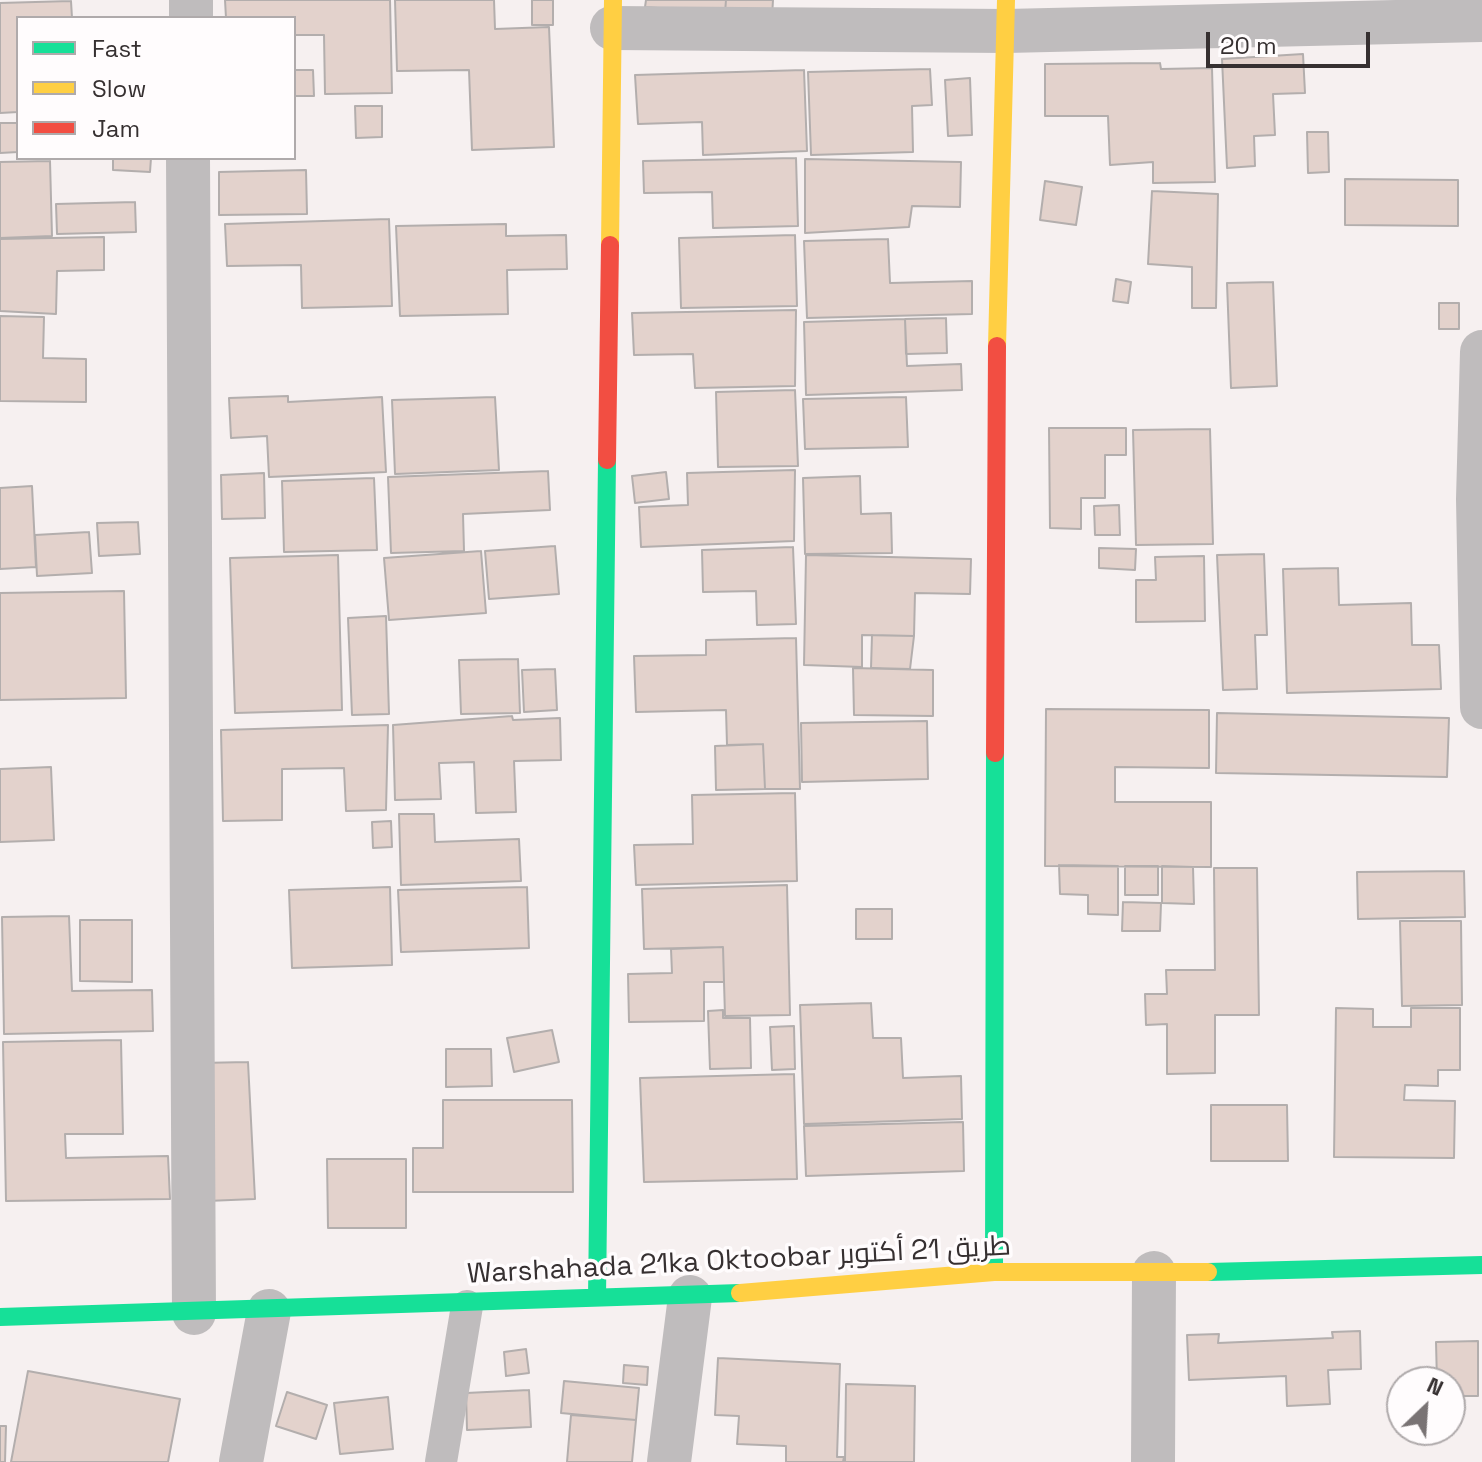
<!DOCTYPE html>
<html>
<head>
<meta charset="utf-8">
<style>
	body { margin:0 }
	#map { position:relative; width:1482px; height:1462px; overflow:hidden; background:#f6f0f0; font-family:"Space Grotesk",sans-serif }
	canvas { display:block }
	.legend { position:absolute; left:16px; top:16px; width:280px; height:144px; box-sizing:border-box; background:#fffcfd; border:2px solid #afaaab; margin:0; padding:10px 14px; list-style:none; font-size:24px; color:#363031 }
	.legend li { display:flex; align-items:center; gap:16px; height:40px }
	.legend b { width:40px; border:2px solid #afaaab }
	.north { position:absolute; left:1386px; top:1366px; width:80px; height:80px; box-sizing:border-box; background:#fffcfd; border:2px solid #afaaab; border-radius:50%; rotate:25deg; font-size:22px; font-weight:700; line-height:32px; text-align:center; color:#363031 }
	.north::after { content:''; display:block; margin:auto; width:28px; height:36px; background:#797374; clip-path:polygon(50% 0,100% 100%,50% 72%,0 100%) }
	.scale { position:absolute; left:1206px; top:32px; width:164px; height:36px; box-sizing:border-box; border:4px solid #363031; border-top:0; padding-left:10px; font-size:24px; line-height:28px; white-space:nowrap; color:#363031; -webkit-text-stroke:6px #fffcfd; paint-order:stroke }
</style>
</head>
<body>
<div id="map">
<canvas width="1482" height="1462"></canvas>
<ul class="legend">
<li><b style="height:10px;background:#16e098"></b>Fast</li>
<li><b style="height:10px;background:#ffcf43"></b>Slow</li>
<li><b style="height:10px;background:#f24e42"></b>Jam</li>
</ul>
<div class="north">N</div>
<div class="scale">20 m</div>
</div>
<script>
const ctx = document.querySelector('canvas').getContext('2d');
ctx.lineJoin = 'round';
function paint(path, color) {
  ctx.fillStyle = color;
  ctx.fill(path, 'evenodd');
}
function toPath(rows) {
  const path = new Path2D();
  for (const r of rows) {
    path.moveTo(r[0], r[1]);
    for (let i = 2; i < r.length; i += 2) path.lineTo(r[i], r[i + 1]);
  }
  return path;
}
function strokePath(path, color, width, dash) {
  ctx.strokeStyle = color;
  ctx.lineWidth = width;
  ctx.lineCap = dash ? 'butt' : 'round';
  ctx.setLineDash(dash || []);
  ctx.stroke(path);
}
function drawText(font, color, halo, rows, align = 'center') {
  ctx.font = font + ' "Space Grotesk",Cairo,sans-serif';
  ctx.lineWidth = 7;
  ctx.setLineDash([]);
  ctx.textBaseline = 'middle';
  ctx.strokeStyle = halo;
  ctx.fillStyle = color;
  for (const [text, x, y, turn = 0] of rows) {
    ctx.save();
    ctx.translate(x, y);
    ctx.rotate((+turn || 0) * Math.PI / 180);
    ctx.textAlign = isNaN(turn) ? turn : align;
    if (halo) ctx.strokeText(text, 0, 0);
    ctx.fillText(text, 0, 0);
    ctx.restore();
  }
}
const building = toPath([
	[225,0,390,0,392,93,325,94,324,35,294,35,294,18,226,18,225,0],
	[395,0,494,0,495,29,549,27,554,147,472,150,469,70,397,71,395,0],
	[532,0,553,0,553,25,532,25,532,0],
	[646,0,726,0,725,13,645,7,646,0],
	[726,0,773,0,772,17,725,13,726,0],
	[71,1,72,18,18,18,18,112,0,113,0,3,71,1],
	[1303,54,1305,93,1273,94,1275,135,1254,136,1255,166,1227,168,1222,59,1303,54],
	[1160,63,1161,69,1212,68,1215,182,1153,183,1153,162,1110,165,1108,116,1045,116,1045,64,1160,63],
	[930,69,932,105,912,106,913,152,811,155,808,72,930,69],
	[294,70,313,70,314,96,294,96,294,70],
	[804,70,807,151,703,155,702,122,638,124,635,75,804,70],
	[970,78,972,135,948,136,945,80,970,78],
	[355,106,382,106,382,137,356,138,355,106],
	[0,123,18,123,18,152,0,153,0,123],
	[1307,132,1328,132,1329,172,1308,173,1307,132],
	[113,158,151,158,150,172,113,170,113,158],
	[796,158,798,226,713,228,712,192,644,193,643,161,796,158],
	[805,159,961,162,960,207,912,206,909,227,805,233,805,159],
	[50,161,52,236,0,238,0,162,50,161],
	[306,170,307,214,219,215,219,172,306,170],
	[1345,179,1458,180,1458,226,1345,225,1345,179],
	[1045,181,1082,187,1076,225,1040,220,1045,181],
	[1152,191,1218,194,1216,308,1192,308,1192,267,1148,264,1152,191],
	[135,202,136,232,57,234,56,204,135,202],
	[389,219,392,306,302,308,301,265,227,266,225,224,389,219],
	[506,224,506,236,566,235,567,269,507,270,508,314,400,316,396,226,506,224],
	[795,235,797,306,681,308,679,238,795,235],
	[104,237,104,270,57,271,56,314,0,311,0,239,104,237],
	[888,239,890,283,972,281,972,314,807,318,804,241,888,239],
	[1116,279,1131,282,1128,303,1113,301,1116,279],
	[1273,282,1277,386,1231,388,1227,283,1273,282],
	[1439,303,1459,303,1459,329,1439,329,1439,303],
	[796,310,795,386,695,388,693,354,634,355,632,313,796,310],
	[0,316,44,317,43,358,86,359,86,402,0,401,0,316],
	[946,318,947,353,906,354,905,319,946,318],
	[905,319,907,366,961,364,962,390,806,395,804,322,905,319],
	[795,390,798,466,718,467,716,392,795,390],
	[288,396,288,402,382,397,386,472,269,477,267,436,231,438,229,398,288,396],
	[495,397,499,470,395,474,392,400,495,397],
	[906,397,908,447,805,449,803,399,906,397],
	[1049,428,1126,428,1126,455,1105,455,1105,498,1081,498,1081,529,1050,528,1049,428],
	[1210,429,1213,544,1136,545,1133,430,1210,429],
	[795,470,794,541,641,547,639,507,688,505,687,473,795,470],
	[548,471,550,510,463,514,464,551,391,553,388,477,548,471],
	[666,472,669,499,635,503,632,476,666,472],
	[264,473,265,518,222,519,221,475,264,473],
	[860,476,861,514,891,513,892,553,805,554,803,478,860,476],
	[374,478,377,550,284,552,282,481,374,478],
	[32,486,36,567,0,569,0,488,32,486],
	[1119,505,1120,535,1095,535,1094,506,1119,505],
	[138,522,140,554,99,556,97,523,138,522],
	[89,532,92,573,37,576,35,535,89,532],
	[555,546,559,594,489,599,485,551,555,546],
	[793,547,796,624,757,625,756,591,703,592,702,550,793,547],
	[1099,548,1136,549,1135,570,1099,568,1099,548],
	[481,551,486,613,389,620,384,558,481,551],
	[1264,554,1267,635,1255,635,1257,689,1223,690,1217,555,1264,554],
	[338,555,342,710,235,713,230,558,338,555],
	[806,555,971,559,970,594,915,593,914,636,862,635,862,667,804,665,806,555],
	[1204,556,1205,621,1136,622,1136,580,1156,580,1155,557,1204,556],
	[1338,568,1339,605,1411,603,1412,645,1439,645,1441,689,1287,693,1283,569,1338,568],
	[124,591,126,698,0,700,0,593,124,591],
	[386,616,389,714,352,715,348,618,386,616],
	[872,635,914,636,910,669,871,668,872,635],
	[796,638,800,789,765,789,763,744,727,745,726,710,636,712,634,656,706,655,706,640,796,638],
	[518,659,520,713,461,714,459,660,518,659],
	[853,668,933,670,933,716,854,715,853,668],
	[555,669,557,710,524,712,522,670,555,669],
	[1046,709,1209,710,1209,768,1115,767,1115,802,1211,802,1211,867,1045,866,1046,709],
	[1217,713,1449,718,1447,777,1216,773,1217,713],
	[512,716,513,720,560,718,561,760,514,761,516,812,476,813,474,762,439,763,441,799,395,800,393,725,512,716],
	[927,721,928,779,802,782,801,723,927,721],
	[388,725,386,810,346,811,344,768,282,769,282,820,223,821,221,730,388,725],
	[763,744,765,789,716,790,715,746,763,744],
	[51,767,54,840,0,842,0,769,51,767],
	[795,793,797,881,636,885,634,845,693,844,692,795,795,793],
	[399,814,434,814,435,842,519,839,521,881,401,885,399,814],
	[391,821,392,847,373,848,372,822,391,821],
	[1059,865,1118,866,1118,915,1088,914,1088,895,1060,894,1059,865],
	[1125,866,1158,866,1158,895,1125,895,1125,866],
	[1162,866,1193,867,1194,904,1162,903,1162,866],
	[1214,868,1257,868,1259,1015,1215,1015,1215,1073,1167,1074,1167,1024,1146,1025,1145,994,1167,994,1166,970,1215,970,1214,868],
	[1464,871,1465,917,1358,919,1357,872,1464,871],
	[787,885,790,1015,725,1016,723,947,644,949,642,889,787,885],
	[390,887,392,965,292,968,289,890,390,887],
	[527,887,529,948,401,952,398,890,527,887],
	[1123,902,1161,903,1160,931,1122,931,1123,902],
	[856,909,892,909,892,939,856,939,856,909],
	[69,916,72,991,152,990,153,1031,4,1034,2,917,69,916],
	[80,920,132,920,132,982,80,981,80,920],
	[1400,921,1461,921,1462,1005,1402,1006,1400,921],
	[723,947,724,982,704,982,704,1021,629,1022,628,974,672,973,671,949,723,947],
	[871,1003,873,1038,901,1038,903,1078,961,1076,962,1119,804,1124,800,1005,871,1003],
	[1336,1008,1373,1009,1373,1027,1411,1027,1411,1008,1460,1008,1460,1070,1438,1070,1438,1086,1405,1085,1404,1100,1455,1101,1454,1158,1334,1157,1336,1008],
	[723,1010,723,1018,750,1018,751,1068,710,1069,708,1011,723,1010],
	[794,1026,795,1069,772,1070,770,1027,794,1026],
	[552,1030,559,1062,514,1072,507,1038,552,1030],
	[121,1040,123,1134,65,1134,66,1158,168,1156,170,1199,6,1201,3,1042,121,1040],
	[446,1049,491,1049,492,1086,446,1087,446,1049],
	[248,1062,255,1199,207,1201,200,1063,248,1062],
	[794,1074,797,1179,644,1182,640,1078,794,1074],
	[443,1100,572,1100,573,1192,413,1192,413,1148,443,1148,443,1100],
	[1211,1105,1287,1105,1288,1161,1211,1161,1211,1105],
	[963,1122,964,1171,806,1176,804,1126,963,1122],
	[327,1159,406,1159,406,1228,328,1228,327,1159],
	[1360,1331,1361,1369,1328,1370,1330,1404,1287,1406,1286,1376,1189,1380,1187,1335,1219,1334,1218,1343,1333,1338,1332,1332,1360,1331],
	[1478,1341,1478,1396,1450,1396,1450,1382,1437,1382,1436,1342,1478,1341],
	[526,1349,529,1373,506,1376,504,1352,526,1349],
	[718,1358,840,1364,837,1457,844,1457,843,1462,786,1462,786,1446,737,1444,739,1416,715,1415,718,1358],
	[624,1365,648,1367,647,1385,623,1383,624,1365],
	[28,1371,180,1399,168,1462,11,1462,28,1371],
	[564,1381,639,1388,636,1420,561,1413,564,1381],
	[846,1384,915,1386,914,1462,845,1462,846,1384],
	[529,1390,531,1427,467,1430,466,1393,529,1390],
	[287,1392,327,1405,316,1439,276,1426,287,1392],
	[388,1397,393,1449,340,1454,334,1403,388,1397],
	[571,1415,636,1420,632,1462,567,1462,571,1415],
	[0,1426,6,1426,5,1462,0,1462,0,1426]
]);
paint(building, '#e3d2cc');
strokePath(building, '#b3aead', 2);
strokePath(toPath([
	[441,1462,467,1306]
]), '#bfbcbd', 32);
strokePath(toPath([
	[191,18,191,0],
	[612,28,1006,31,1482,20],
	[188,158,194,1313],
	[1482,352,1478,499,1482,707],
	[241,1462,269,1311],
	[669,1462,690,1297],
	[1153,1462,1154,1273]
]), '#bfbcbd', 44);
strokePath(toPath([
	[994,1272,995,753],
	[1208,1272,1482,1265],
	[597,1297,607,460],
	[0,1317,740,1293]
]), '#16e098', 18);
strokePath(toPath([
	[610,245,613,0],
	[997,346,1006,0],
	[740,1293,994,1272,1208,1272]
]), '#ffcf43', 18);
strokePath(toPath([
	[607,460,610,245],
	[995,753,997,346]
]), '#f24e42', 18);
drawText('28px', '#363031', '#fffcfd', [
	["Warshahada 21ka Oktoobar طريق 21 أكتوبر",739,1261,-3]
]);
</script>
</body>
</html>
